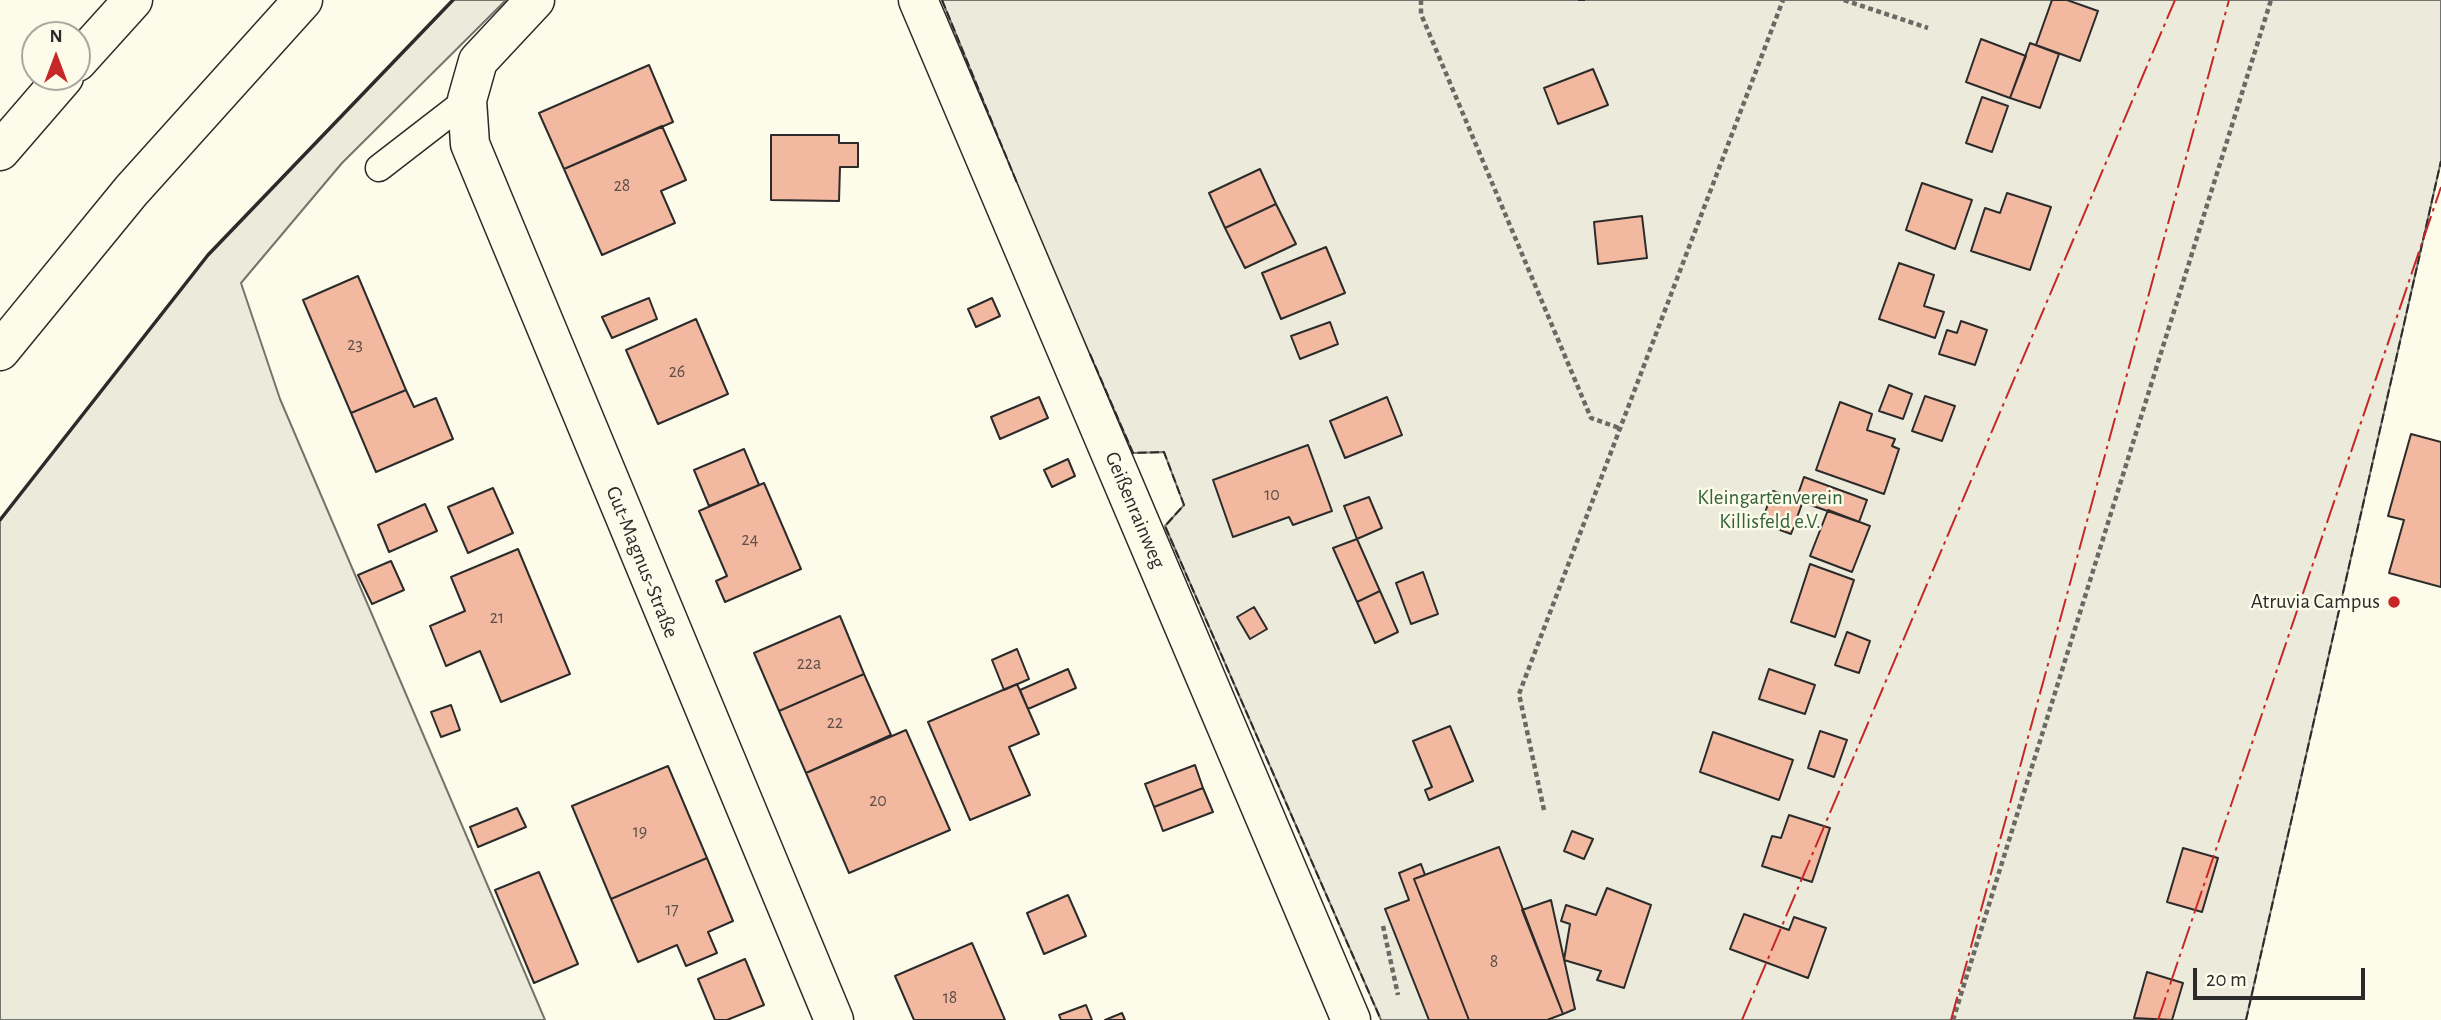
<!DOCTYPE html>
<html>
<head>
<meta charset="utf-8">
<style>
	body { margin:0 }
	#map { position:relative; width:2441px; height:1020px; overflow:hidden; background:#fdfbea; font-family:"Alegreya Sans",sans-serif }
	canvas { display:block }
	.north { position:absolute; left:21px; top:21px; width:70px; height:70px; box-sizing:border-box; background:#fdfbea; border:2px solid #a9a89e; border-radius:50%; rotate:0deg; font-size:19px; font-weight:700; line-height:28px; text-align:center; color:#2b2b2b }
	.north::after { content:''; display:block; margin:auto; width:24px; height:32px; background:#c62828; clip-path:polygon(50% 0,100% 100%,50% 72%,0 100%) }
	.scale { position:absolute; left:2193px; top:968px; width:172px; height:32px; box-sizing:border-box; border:4px solid #2b2b2b; border-top:0; padding-left:9px; font-size:21px; line-height:24px; white-space:nowrap; color:#2b2b2b; -webkit-text-stroke:5px #fdfbea; paint-order:stroke }
</style>
</head>
<body>
<div id="map">
<canvas width="2441" height="1020"></canvas>
<div class="north">N</div>
<div class="scale">20 m</div>
</div>
<script>
const ctx = document.querySelector('canvas').getContext('2d');
ctx.lineJoin = 'round';
function paint(path, color) {
  ctx.fillStyle = color;
  ctx.fill(path, 'evenodd');
}
function toPath(rows) {
  const path = new Path2D();
  for (const r of rows) {
    path.moveTo(r[0], r[1]);
    for (let i = 2; i < r.length; i += 2) path.lineTo(r[i], r[i + 1]);
  }
  return path;
}
function strokePath(path, color, width, dash) {
  ctx.strokeStyle = color;
  ctx.lineWidth = width;
  ctx.lineCap = dash ? 'butt' : 'round';
  ctx.setLineDash(dash || []);
  ctx.stroke(path);
}
function drawText(font, color, halo, rows, align = 'center') {
  ctx.font = font + ' "Alegreya Sans",sans-serif';
  ctx.lineWidth = 5;
  ctx.setLineDash([]);
  ctx.textBaseline = 'middle';
  ctx.strokeStyle = halo;
  ctx.fillStyle = color;
  for (const [text, x, y, turn = 0] of rows) {
    ctx.save();
    ctx.translate(x, y);
    ctx.rotate((+turn || 0) * Math.PI / 180);
    ctx.textAlign = isNaN(turn) ? turn : align;
    if (halo) ctx.strokeText(text, 0, 0);
    ctx.fillText(text, 0, 0);
    ctx.restore();
  }
}
const green = toPath([
	[453,0,506,0,342,163,241,283,280,399,545,1020,0,1020,0,520,208,255,453,0],
	[942,0,2441,0,2441,161,2246,1020,1381,1020,1165,526,1184,505,1164,452,1133,453,1046,255,942,0]
]);
paint(green, '#ecebdb');
strokePath(green, '#74746e', 2);
const building = toPath([
	[2052,0,2067,0,2098,11,2080,61,2036,45,2052,0],
	[1981,39,2026,56,2010,98,1966,82,1981,39],
	[2030,43,2059,54,2040,108,2010,98,2030,43],
	[649,65,673,122,564,169,539,113,649,65],
	[1593,69,1608,105,1558,124,1544,88,1593,69],
	[1982,97,2008,106,1992,152,1966,143,1982,97],
	[662,126,686,180,661,191,675,223,602,255,564,169,662,126],
	[771,135,839,135,839,143,858,143,858,167,840,167,839,201,771,200,771,135],
	[1260,169,1276,204,1225,228,1209,193,1260,169],
	[1922,183,1972,200,1955,249,1906,230,1922,183],
	[2007,193,2051,207,2030,270,1971,251,1985,208,2000,213,2007,193],
	[1276,204,1296,244,1245,268,1225,228,1276,204],
	[1642,216,1647,258,1598,264,1594,222,1642,216],
	[1326,247,1345,293,1281,319,1262,273,1326,247],
	[1899,263,1934,275,1924,306,1944,312,1935,338,1879,319,1899,263],
	[358,276,406,390,351,413,303,300,358,276],
	[649,298,657,319,612,338,602,317,649,298],
	[992,298,1000,316,976,327,968,309,992,298],
	[696,319,728,394,658,424,626,350,696,319],
	[1961,321,1987,330,1975,365,1939,354,1947,330,1957,333,1961,321],
	[1330,322,1338,344,1300,359,1291,336,1330,322],
	[1889,385,1912,394,1903,419,1879,411,1889,385],
	[406,390,414,407,436,398,453,439,376,472,351,413,406,390],
	[1925,396,1955,406,1942,441,1912,431,1925,396],
	[1039,397,1048,418,1000,439,991,417,1039,397],
	[1387,397,1402,435,1345,458,1330,421,1387,397],
	[1840,402,1872,414,1867,430,1895,439,1892,446,1899,449,1884,494,1816,470,1840,402],
	[2411,434,2441,442,2441,587,2389,573,2404,520,2388,516,2411,434],
	[1308,445,1332,511,1293,525,1289,517,1233,537,1213,480,1308,445],
	[744,449,759,485,709,506,694,470,744,449],
	[1068,459,1075,476,1052,487,1044,470,1068,459],
	[1804,477,1867,500,1859,522,1796,500,1804,477],
	[764,483,801,569,725,602,716,581,727,576,699,511,764,483],
	[493,488,513,533,468,553,448,507,493,488],
	[1773,491,1803,501,1791,534,1761,523,1773,491],
	[1369,497,1382,528,1357,539,1344,506,1369,497],
	[425,504,437,531,389,552,378,525,425,504],
	[1828,510,1870,526,1852,572,1810,556,1828,510],
	[1357,539,1380,591,1357,602,1333,548,1357,539],
	[518,549,570,674,501,702,480,651,446,666,430,626,465,611,451,577,518,549],
	[391,561,404,590,372,604,358,575,391,561],
	[1810,564,1854,580,1835,637,1791,622,1810,564],
	[1423,572,1438,614,1411,624,1396,583,1423,572],
	[1380,591,1398,632,1375,643,1357,602,1380,591],
	[1254,607,1267,629,1250,639,1237,617,1254,607],
	[840,616,864,674,779,711,754,653,840,616],
	[1847,632,1870,641,1859,673,1835,665,1847,632],
	[1017,649,1029,679,1004,690,992,660,1017,649],
	[1068,669,1076,688,1028,709,1020,690,1068,669],
	[1769,669,1815,685,1805,714,1759,699,1769,669],
	[864,674,891,735,806,773,779,711,864,674],
	[1017,684,1039,734,1009,747,1030,795,970,820,928,722,1017,684],
	[451,705,460,730,441,737,431,712,451,705],
	[1450,726,1473,781,1429,800,1425,790,1432,787,1413,741,1450,726],
	[906,730,950,830,849,873,806,773,906,730],
	[1820,731,1847,740,1834,777,1808,768,1820,731],
	[1713,732,1793,760,1779,800,1700,772,1713,732],
	[1195,765,1203,788,1154,807,1145,784,1195,765],
	[668,766,707,858,611,899,572,806,668,766],
	[1203,788,1213,812,1163,831,1154,807,1203,788],
	[517,808,526,827,478,847,470,827,517,808],
	[1789,815,1830,828,1812,882,1762,866,1772,836,1781,838,1789,815],
	[1572,831,1593,839,1584,859,1564,851,1572,831],
	[1499,847,1563,1014,1547,1020,1469,1020,1414,879,1499,847],
	[2183,848,2218,858,2202,912,2167,902,2183,848],
	[707,858,733,921,708,932,717,953,686,966,677,945,638,962,611,899,707,858],
	[1421,864,1425,875,1414,879,1469,1020,1429,1020,1385,909,1409,900,1399,873,1421,864],
	[539,872,578,964,534,983,495,890,539,872],
	[1607,888,1651,905,1624,988,1597,980,1601,971,1564,960,1570,924,1561,921,1566,905,1596,915,1607,888],
	[1068,895,1086,936,1044,954,1027,913,1068,895],
	[1551,900,1575,1009,1563,1014,1522,910,1551,900],
	[1744,914,1789,930,1794,917,1826,928,1808,978,1730,949,1744,914],
	[972,943,1005,1020,914,1020,895,976,972,943],
	[745,959,764,1005,727,1020,715,1020,698,979,745,959],
	[2147,972,2183,983,2172,1020,2134,1018,2147,972],
	[1086,1005,1092,1020,1061,1020,1059,1015,1086,1005],
	[1122,1013,1125,1020,1105,1020,1122,1013]
]);
paint(building, '#f2b8a0');
strokePath(building, '#2b2b2b', 2);
const service = toPath([
	[379,168,467,100]
]);
const minor = toPath([
	[535,0,478,61,467,100,470,144,834,1020],
	[918,0,1351,1020]
]);
const motorway = toPath([
	[77,62,133,0],
	[0,151,64,77],
	[0,351,131,191,303,0]
]);
strokePath(service, '#2b2b2b', 29);
strokePath(minor, '#2b2b2b', 41);
strokePath(motorway, '#2b2b2b', 41);
strokePath(toPath([
	[1421,0,1421,14,1591,418,1622,429],
	[1844,0,1928,28],
	[1544,810,1519,694,1783,0],
	[1383,926,1398,995],
	[1953,1020,2271,0]
]), '#6a6964', 4.5, [5, 3.5]);
strokePath(service, '#fdfbea', 26);
strokePath(minor, '#fdfbea', 38);
strokePath(motorway, '#fdfbea', 38);
strokePath(toPath([
	[942,0,1017,183],
	[1578,0,1585,0],
	[1090,354,1133,453,1164,452,1184,505,1165,526,1381,1020],
	[2246,1020,2441,161]
]), '#2b2b2b', 2, [9, 3.5]);
strokePath(toPath([
	[0,520,208,255,453,0]
]), '#2b2b2b', 3.5);
strokePath(toPath([
	[1742,1020,2175,0],
	[1951,1020,2229,0],
	[2158,1020,2441,187]
]), '#c62828', 2, [24, 5, 3.5, 5]);
for (const [x, y, r, color] of [
	[2394,602,7,"#c62828"]
]) {
  const dot = new Path2D();
  dot.arc(x, y, r, 0, 2 * Math.PI);
  ctx.fillStyle = color;
  ctx.fill(dot);
  strokePath(dot, '#fdfbea', 2.5);
}
drawText('18px', '#5d4e48', null, [
	["28",622,186],
	["23",355,345],
	["26",677,372],
	["10",1272,495],
	["24",750,540],
	["21",497,618],
	["22a",809,664],
	["22",835,723],
	["20",878,801],
	["19",640,832],
	["17",672,910],
	["8",1494,962],
	["18",950,998]
]);
drawText('21px', '#34623c', '#fdfbea', [
	["Kleingartenverein",1770,498],
	["Killisfeld e.V.",1770,522]
]);
drawText('21px', '#2b2b2b', '#fdfbea', [
	["Geißenrainweg",1135,510,67],
	["Gut-Magnus-Straße",642,562,68]
]);
drawText('21px', '#2b2b2b', '#fdfbea', [
	["Atruvia Campus",2380,602]
], 'right');
</script>
</body>
</html>
